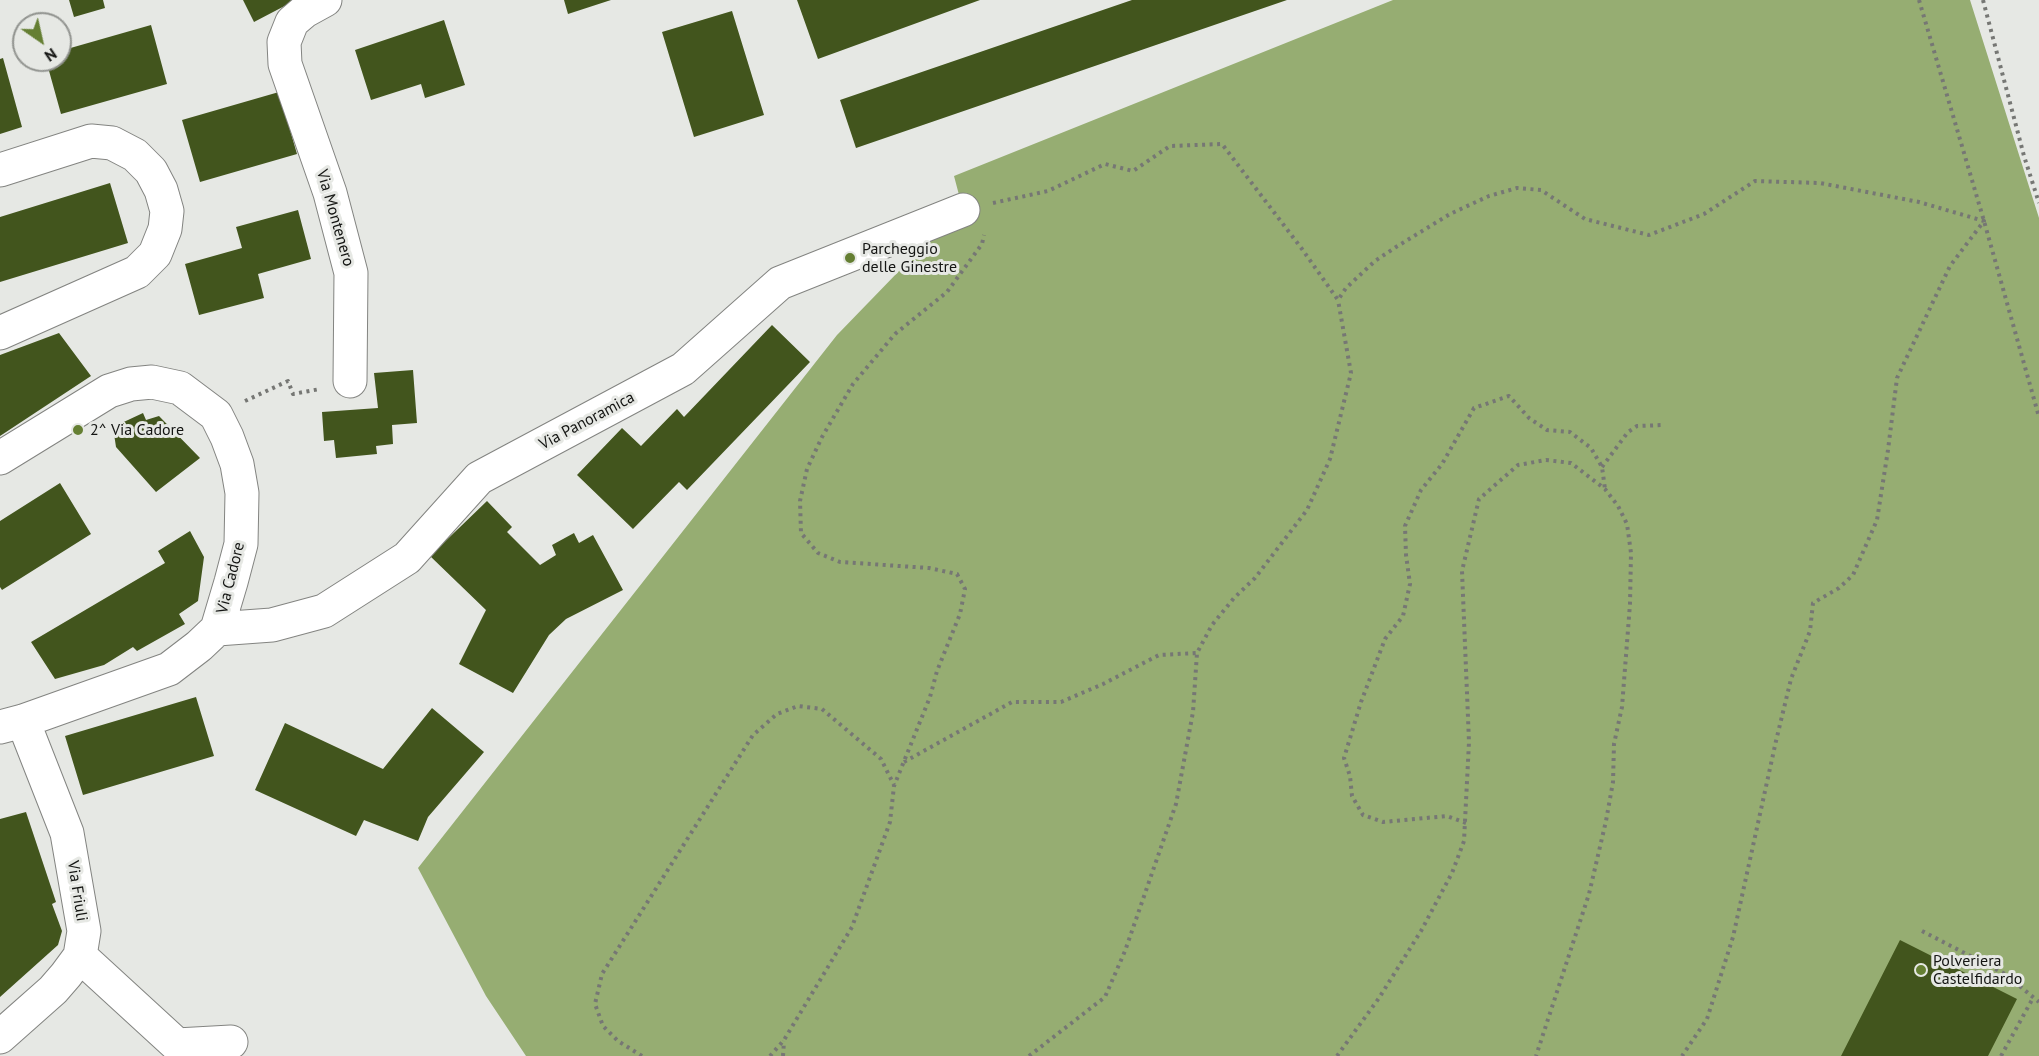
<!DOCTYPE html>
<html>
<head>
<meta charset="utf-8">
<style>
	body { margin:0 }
	#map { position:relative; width:2039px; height:1056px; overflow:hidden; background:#e6e8e4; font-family:"PT Sans",sans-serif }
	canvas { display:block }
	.north { position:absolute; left:12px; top:12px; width:60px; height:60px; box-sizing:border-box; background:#e6e8e4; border:2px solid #929490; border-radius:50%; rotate:146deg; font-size:16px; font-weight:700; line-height:24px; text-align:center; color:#141513 }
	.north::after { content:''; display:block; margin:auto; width:21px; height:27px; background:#657f33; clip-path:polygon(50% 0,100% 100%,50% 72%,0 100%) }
</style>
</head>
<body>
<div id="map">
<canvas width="2039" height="1056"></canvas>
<div class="north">N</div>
</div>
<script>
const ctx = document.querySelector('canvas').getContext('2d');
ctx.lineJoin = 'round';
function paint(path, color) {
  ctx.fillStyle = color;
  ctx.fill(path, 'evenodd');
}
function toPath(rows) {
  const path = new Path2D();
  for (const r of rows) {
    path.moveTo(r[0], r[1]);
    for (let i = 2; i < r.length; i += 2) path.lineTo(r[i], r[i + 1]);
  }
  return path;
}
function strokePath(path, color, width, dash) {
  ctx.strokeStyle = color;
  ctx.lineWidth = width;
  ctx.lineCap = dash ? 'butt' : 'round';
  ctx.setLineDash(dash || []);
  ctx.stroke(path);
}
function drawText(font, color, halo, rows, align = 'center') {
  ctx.font = font + ' "PT Sans",sans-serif';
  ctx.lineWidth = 6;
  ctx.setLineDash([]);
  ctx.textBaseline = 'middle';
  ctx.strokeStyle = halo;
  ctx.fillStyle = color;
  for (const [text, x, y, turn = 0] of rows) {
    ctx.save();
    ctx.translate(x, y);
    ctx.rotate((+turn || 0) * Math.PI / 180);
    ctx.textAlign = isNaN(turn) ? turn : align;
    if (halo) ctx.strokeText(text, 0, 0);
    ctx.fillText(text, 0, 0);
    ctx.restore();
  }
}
paint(toPath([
	[1393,0,1970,0,2039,218,2039,1056,526,1056,486,996,418,868,837,335,899,271,963,210,954,176]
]), '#96ad72');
paint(toPath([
	[69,0,103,0,105,8,74,17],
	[243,0,296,0,254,22],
	[564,0,611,0,568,14],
	[797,0,980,0,818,59],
	[1132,0,1287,0,856,148,840,100],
	[732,11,764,115,694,137,662,32],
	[444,20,465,85,425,98,421,84,371,100,355,50],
	[151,25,167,84,61,114,46,60,60,60,60,51],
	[3,58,22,127,0,134,0,59],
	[279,92,297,154,200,182,182,120],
	[110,183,128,243,0,282,0,217],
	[298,210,311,259,258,274,264,298,199,315,185,264,242,248,236,227],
	[772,325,810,362,687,490,679,482,633,529,577,475,622,428,641,446,677,409,684,417],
	[59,333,91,376,0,436,0,355],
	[413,370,417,423,392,425,393,444,376,446,377,454,336,458,334,440,324,441,322,412,378,408,374,373],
	[143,413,146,420,159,416,200,458,156,492,116,447,113,427],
	[60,483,91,534,2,590,0,587,0,521],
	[487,501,512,527,507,532,540,565,556,555,552,545,574,533,579,543,593,535,623,590,566,619,549,635,513,693,459,664,486,610,430,556],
	[190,531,204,557,198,601,179,614,185,624,137,651,133,647,104,665,55,679,31,642,165,563,158,551],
	[196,697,214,756,83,795,65,736],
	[432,708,484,752,428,817,418,841,364,820,356,836,255,790,285,723,383,769],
	[26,812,56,902,52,904,62,931,58,945,0,997,0,819],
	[1900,940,2017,999,1988,1056,1841,1056]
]), '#42551d');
const minor = toPath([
	[325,0,305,11,292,22,284,42,285,64,330,193,351,273,350,381],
	[0,170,91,141,112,143,135,155,151,171,161,190,167,211,165,229,155,254,137,272,0,333],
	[0,458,109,391,131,384,152,382,180,388,216,415,227,437,237,464,242,493,241,544,231,582,217,629,199,646,169,669,23,721,0,727],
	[217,629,272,625,324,611,407,558,479,478,683,369,780,283,963,210],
	[80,956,177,1045,231,1042],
	[0,1037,53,990,66,975,80,956,84,931,67,833,23,721]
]);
strokePath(minor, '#838481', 35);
strokePath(toPath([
	[1919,0,1984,221,2039,417],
	[1983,0,2024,156,2039,203],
	[993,203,1048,191,1105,164,1133,171,1170,146,1222,144,1302,249,1338,300,1346,288,1375,261,1396,247,1450,214,1489,196,1517,188,1541,190,1585,219,1649,235,1704,214,1755,181,1820,183,1919,202,1984,221,1950,266,1897,378,1888,450,1877,520,1853,575,1839,588,1813,603,1810,631,1791,679,1776,741,1733,937,1707,1019,1682,1056],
	[245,401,288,381,293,394,320,389],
	[1602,467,1628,432,1637,426,1663,425],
	[904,762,1012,702,1061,702,1103,684,1159,655,1197,653],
	[1466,823,1447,816,1383,822,1363,815,1352,796,1350,776,1344,758,1361,702,1385,639,1403,616,1410,584,1406,555,1405,526,1421,490,1442,464,1474,408,1509,396,1529,418,1547,430,1570,432,1591,448,1602,467,1605,489],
	[1922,931,2005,974,2039,1002],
	[642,1056,618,1041,603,1026,595,1004,602,974,753,735,777,714,798,706,822,709,881,759,894,785],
	[770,1056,784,1040,852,927,890,822,894,786,930,697,937,671,960,614,965,589,957,574,929,568,840,562,818,553,801,533,800,501,807,469,822,437,853,384,895,334,947,292,982,244,984,235],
	[783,1056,784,1041],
	[1029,1056,1105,997,1125,951,1176,804,1193,712,1197,653,1212,625,1234,598,1255,578,1307,510,1330,459,1351,373,1338,300],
	[1337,1056,1379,998,1421,931,1452,873,1464,841,1469,742,1462,571,1479,499,1518,465,1546,460,1571,463,1605,489,1618,506,1627,524,1631,553,1630,604,1622,707,1614,744,1613,782,1606,821,1589,894,1536,1056],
	[2001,1056,2033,998]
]), '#767774', 4, [3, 4.5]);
strokePath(minor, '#fff', 33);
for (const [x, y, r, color] of [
	[850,258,6,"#657f33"],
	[78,430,6,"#657f33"],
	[1921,970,6,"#657f33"]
]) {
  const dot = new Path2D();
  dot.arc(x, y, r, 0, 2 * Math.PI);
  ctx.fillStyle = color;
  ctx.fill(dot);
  strokePath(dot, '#e6e8e4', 2);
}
drawText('16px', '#141513', '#e6e8e4', [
	["Via Montenero",335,218,74],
	["Via Panoramica",587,421,-28],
	["Via Cadore",231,578,-76],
	["Via Friuli",77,891,81]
]);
drawText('16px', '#141513', '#e6e8e4', [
	["Parcheggio",862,249],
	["delle Ginestre",862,267],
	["2^ Via Cadore",90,430],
	["Polveriera",1933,961],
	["Castelfidardo",1933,979]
], 'left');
</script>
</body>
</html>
